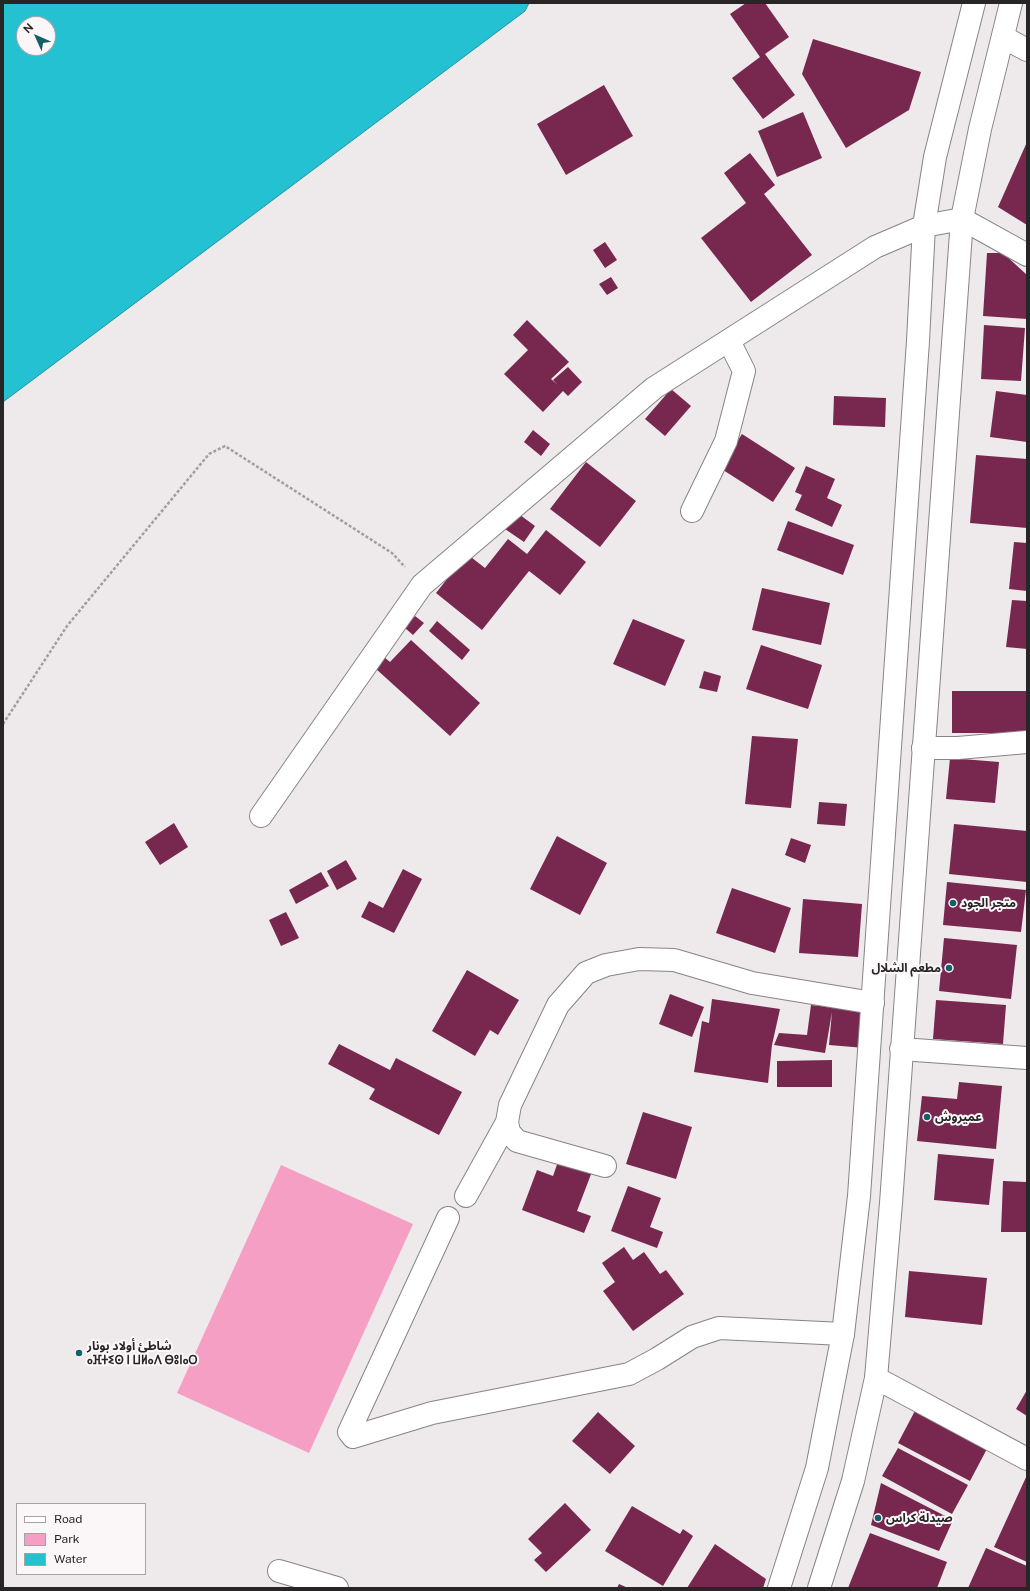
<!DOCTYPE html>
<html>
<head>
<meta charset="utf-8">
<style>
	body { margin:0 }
	#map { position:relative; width:1030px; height:1591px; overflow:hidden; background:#eee9eb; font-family:"Public Sans",sans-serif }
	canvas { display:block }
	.frame { position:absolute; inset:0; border:4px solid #272526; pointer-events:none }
	.legend { position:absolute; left:16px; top:1503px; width:130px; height:72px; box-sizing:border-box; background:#fbf7f8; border:1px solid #a6a3a4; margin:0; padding:5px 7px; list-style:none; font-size:12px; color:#272526 }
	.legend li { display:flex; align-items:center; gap:8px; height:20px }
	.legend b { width:20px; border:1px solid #a6a3a4 }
	.north { position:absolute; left:16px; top:16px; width:40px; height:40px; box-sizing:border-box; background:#fbf7f8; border:1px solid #a6a3a4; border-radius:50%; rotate:315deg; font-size:11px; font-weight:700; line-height:16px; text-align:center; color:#272526 }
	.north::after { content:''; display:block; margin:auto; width:14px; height:18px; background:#126169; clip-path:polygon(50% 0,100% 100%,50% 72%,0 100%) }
</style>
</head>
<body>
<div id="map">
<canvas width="1030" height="1591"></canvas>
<div class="frame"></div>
<ul class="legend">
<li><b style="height:5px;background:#fff"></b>Road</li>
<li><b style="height:11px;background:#f69fc4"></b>Park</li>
<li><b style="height:11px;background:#23c1d2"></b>Water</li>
</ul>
<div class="north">N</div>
</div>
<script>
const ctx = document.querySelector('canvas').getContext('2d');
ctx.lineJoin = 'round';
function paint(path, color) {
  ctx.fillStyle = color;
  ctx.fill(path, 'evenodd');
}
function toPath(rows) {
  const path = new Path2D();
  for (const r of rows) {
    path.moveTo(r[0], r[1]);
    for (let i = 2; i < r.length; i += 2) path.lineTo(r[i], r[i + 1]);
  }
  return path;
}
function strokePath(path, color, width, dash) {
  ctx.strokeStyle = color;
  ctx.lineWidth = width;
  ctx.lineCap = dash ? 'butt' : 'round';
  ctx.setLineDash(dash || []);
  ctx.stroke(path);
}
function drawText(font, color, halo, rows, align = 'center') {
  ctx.font = font + ' "Public Sans","Noto Sans Arabic","Noto Sans Tifinagh",sans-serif';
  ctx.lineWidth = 4;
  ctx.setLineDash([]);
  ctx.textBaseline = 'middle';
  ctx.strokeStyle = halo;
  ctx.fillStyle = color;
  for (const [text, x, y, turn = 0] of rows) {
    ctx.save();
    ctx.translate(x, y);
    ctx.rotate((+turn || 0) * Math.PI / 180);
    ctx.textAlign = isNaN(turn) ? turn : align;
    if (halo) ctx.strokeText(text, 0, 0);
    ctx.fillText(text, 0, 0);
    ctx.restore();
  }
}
paint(toPath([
	[281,1165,413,1224,309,1453,177,1393]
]), '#f69fc4');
const water = toPath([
	[3,3,529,3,525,11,3,402,3,3],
	[24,24,48,24,48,48,24,48,24,24]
]);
paint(water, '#23c1d2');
strokePath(water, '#24929e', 1);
paint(toPath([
	[746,3,765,3,789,37,765,54,795,95,763,119,732,78,760,57,730,14],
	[813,39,921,72,909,110,846,148,802,74],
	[604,85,633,136,566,175,537,124],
	[803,112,822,158,777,177,758,131],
	[1027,142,1027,225,998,207],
	[750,153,775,185,764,194,812,255,751,302,701,238,746,203,724,173],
	[605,242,617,260,605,268,593,250],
	[987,253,1003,253,1027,275,1027,319,983,316],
	[611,277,618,288,607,295,599,284],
	[527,320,569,362,551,379,558,385,553,380,568,367,582,382,568,396,563,391,543,412,504,374,528,350,513,335],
	[984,325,1025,328,1021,381,981,379],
	[671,389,691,406,665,436,645,419],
	[996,391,1027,395,1027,442,990,437],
	[834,396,886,398,885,427,833,425],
	[533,430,550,444,541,456,524,442],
	[742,434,795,468,773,502,720,468],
	[976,455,1027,459,1027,528,970,523],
	[586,462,636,501,600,547,550,509],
	[806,466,835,479,827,498,842,505,832,527,795,510,802,495,795,492],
	[516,512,535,526,524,542,505,529],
	[788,521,854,545,843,575,777,550],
	[546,530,586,562,560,595,529,571,482,630,436,593,467,554,485,568,508,539,527,554],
	[1014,542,1027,543,1027,591,1009,589],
	[762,588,830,603,821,645,752,630],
	[1012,600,1027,601,1027,649,1006,647],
	[415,616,424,623,413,635,405,628],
	[633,619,685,640,665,686,613,664],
	[437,621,470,650,462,660,429,631],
	[411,640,480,703,450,736,375,668,384,657,390,662],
	[761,645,822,665,808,709,746,689],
	[704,671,721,676,717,692,699,688],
	[952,691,1027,691,1027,733,952,733],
	[752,736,798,739,791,808,745,804],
	[950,758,999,762,995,803,946,799],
	[819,802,847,804,845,826,817,824],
	[174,823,188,847,160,865,145,842],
	[954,824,1027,831,1027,882,949,874],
	[557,836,607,863,580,915,530,889],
	[791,838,811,845,805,863,785,855],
	[346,860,357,879,337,890,327,871],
	[403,869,422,879,394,933,361,917,369,901,383,908],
	[321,872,329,886,296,904,289,890],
	[947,882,1026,890,1021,932,943,925],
	[732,888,791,908,775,953,716,933],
	[803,899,862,904,858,957,799,953],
	[286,912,299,938,281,946,269,920],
	[944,938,1017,945,1011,999,939,991],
	[467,970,519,1000,498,1035,490,1030,475,1056,432,1031],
	[670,994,704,1007,692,1037,659,1024],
	[712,999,780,1009,772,1045,768,1083,694,1072,702,1021,709,1023],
	[936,1000,1006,1005,1003,1044,933,1039],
	[811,1005,868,1011,865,1048,829,1045,832,1012,825,1053,774,1045,779,1033,807,1035],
	[339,1044,390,1070,396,1058,462,1092,439,1135,369,1099,375,1089,328,1064],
	[832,1060,832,1087,777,1087,777,1061],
	[959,1082,1002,1086,996,1149,917,1141,922,1096,957,1099],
	[643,1112,692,1127,676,1179,626,1164],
	[938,1154,994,1159,989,1205,934,1200],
	[560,1156,593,1169,577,1211,591,1216,584,1233,522,1210,537,1170,553,1176],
	[1003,1181,1027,1182,1027,1232,1001,1232],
	[628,1186,661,1198,650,1227,663,1232,657,1248,611,1231],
	[624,1247,633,1260,644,1252,660,1274,666,1270,684,1294,633,1331,603,1291,615,1282,602,1263],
	[909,1271,987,1278,982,1325,905,1317],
	[1027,1390,1027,1416,1016,1409],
	[917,1407,989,1445,970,1481,898,1443],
	[598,1412,635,1446,610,1474,572,1441],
	[898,1448,968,1485,952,1514,882,1476],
	[1027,1475,1027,1562,994,1547],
	[881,1483,953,1520,939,1551,871,1525],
	[565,1503,591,1530,546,1572,534,1560,542,1553,528,1539],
	[632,1506,680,1534,683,1529,693,1536,663,1586,605,1551],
	[870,1533,947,1562,937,1588,848,1588],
	[715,1544,766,1579,763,1588,687,1588],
	[986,1548,1027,1566,1027,1588,968,1588],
	[619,1584,628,1588,617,1588]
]), '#78274f');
const minor = toPath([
	[1003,37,1027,50],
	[692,511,726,441,744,371,729,341],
	[923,748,958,748,1027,742],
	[261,816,422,585,654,388,875,247,924,226,962,219,1027,255],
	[901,1049,1027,1058],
	[605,1166,517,1141,509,1132,507,1122,510,1105,558,1005,586,973,606,965,639,959,674,960,752,983,873,1003],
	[466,1196,507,1122],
	[448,1218,349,1432,353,1437,432,1413,629,1374,657,1359,692,1337,719,1328,843,1334],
	[876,1378,1027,1459],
	[279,1571,337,1588]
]);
const major = toPath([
	[779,1588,817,1468,843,1334,859,1196,918,341,924,226,935,157,974,3],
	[819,1588,853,1481,876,1378,891,1203,962,219,980,129,1011,3]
]);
strokePath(minor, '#888486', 24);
strokePath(major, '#888486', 24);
strokePath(toPath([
	[3,724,67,626,209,454,225,446,392,553,405,567]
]), '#a29ea0', 2.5, [3, 2]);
strokePath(minor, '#fff', 22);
strokePath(major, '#fff', 22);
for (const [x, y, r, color] of [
	[953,903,4,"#126169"],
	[949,968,4,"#126169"],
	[927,1117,4,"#126169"],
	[79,1353,4,"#126169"],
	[878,1518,4,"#126169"]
]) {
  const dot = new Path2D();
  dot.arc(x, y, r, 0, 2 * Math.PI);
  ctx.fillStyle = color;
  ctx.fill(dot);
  strokePath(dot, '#fbf7f8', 1.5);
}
drawText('bold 12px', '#272526', '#fbf7f8', [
	["متجر الجود",961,903],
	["مطعم الشلال",941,968,"right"],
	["عميروش",935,1117],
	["شاطئ أولاد بونار",87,1346],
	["ⴰⴼⵜⵉⵙ ⵏ ⵡⵍⴰⴷ ⴱⵓⵏⴰⵔ",87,1360],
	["صيدلة كراس",886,1518]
], 'left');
</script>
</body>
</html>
